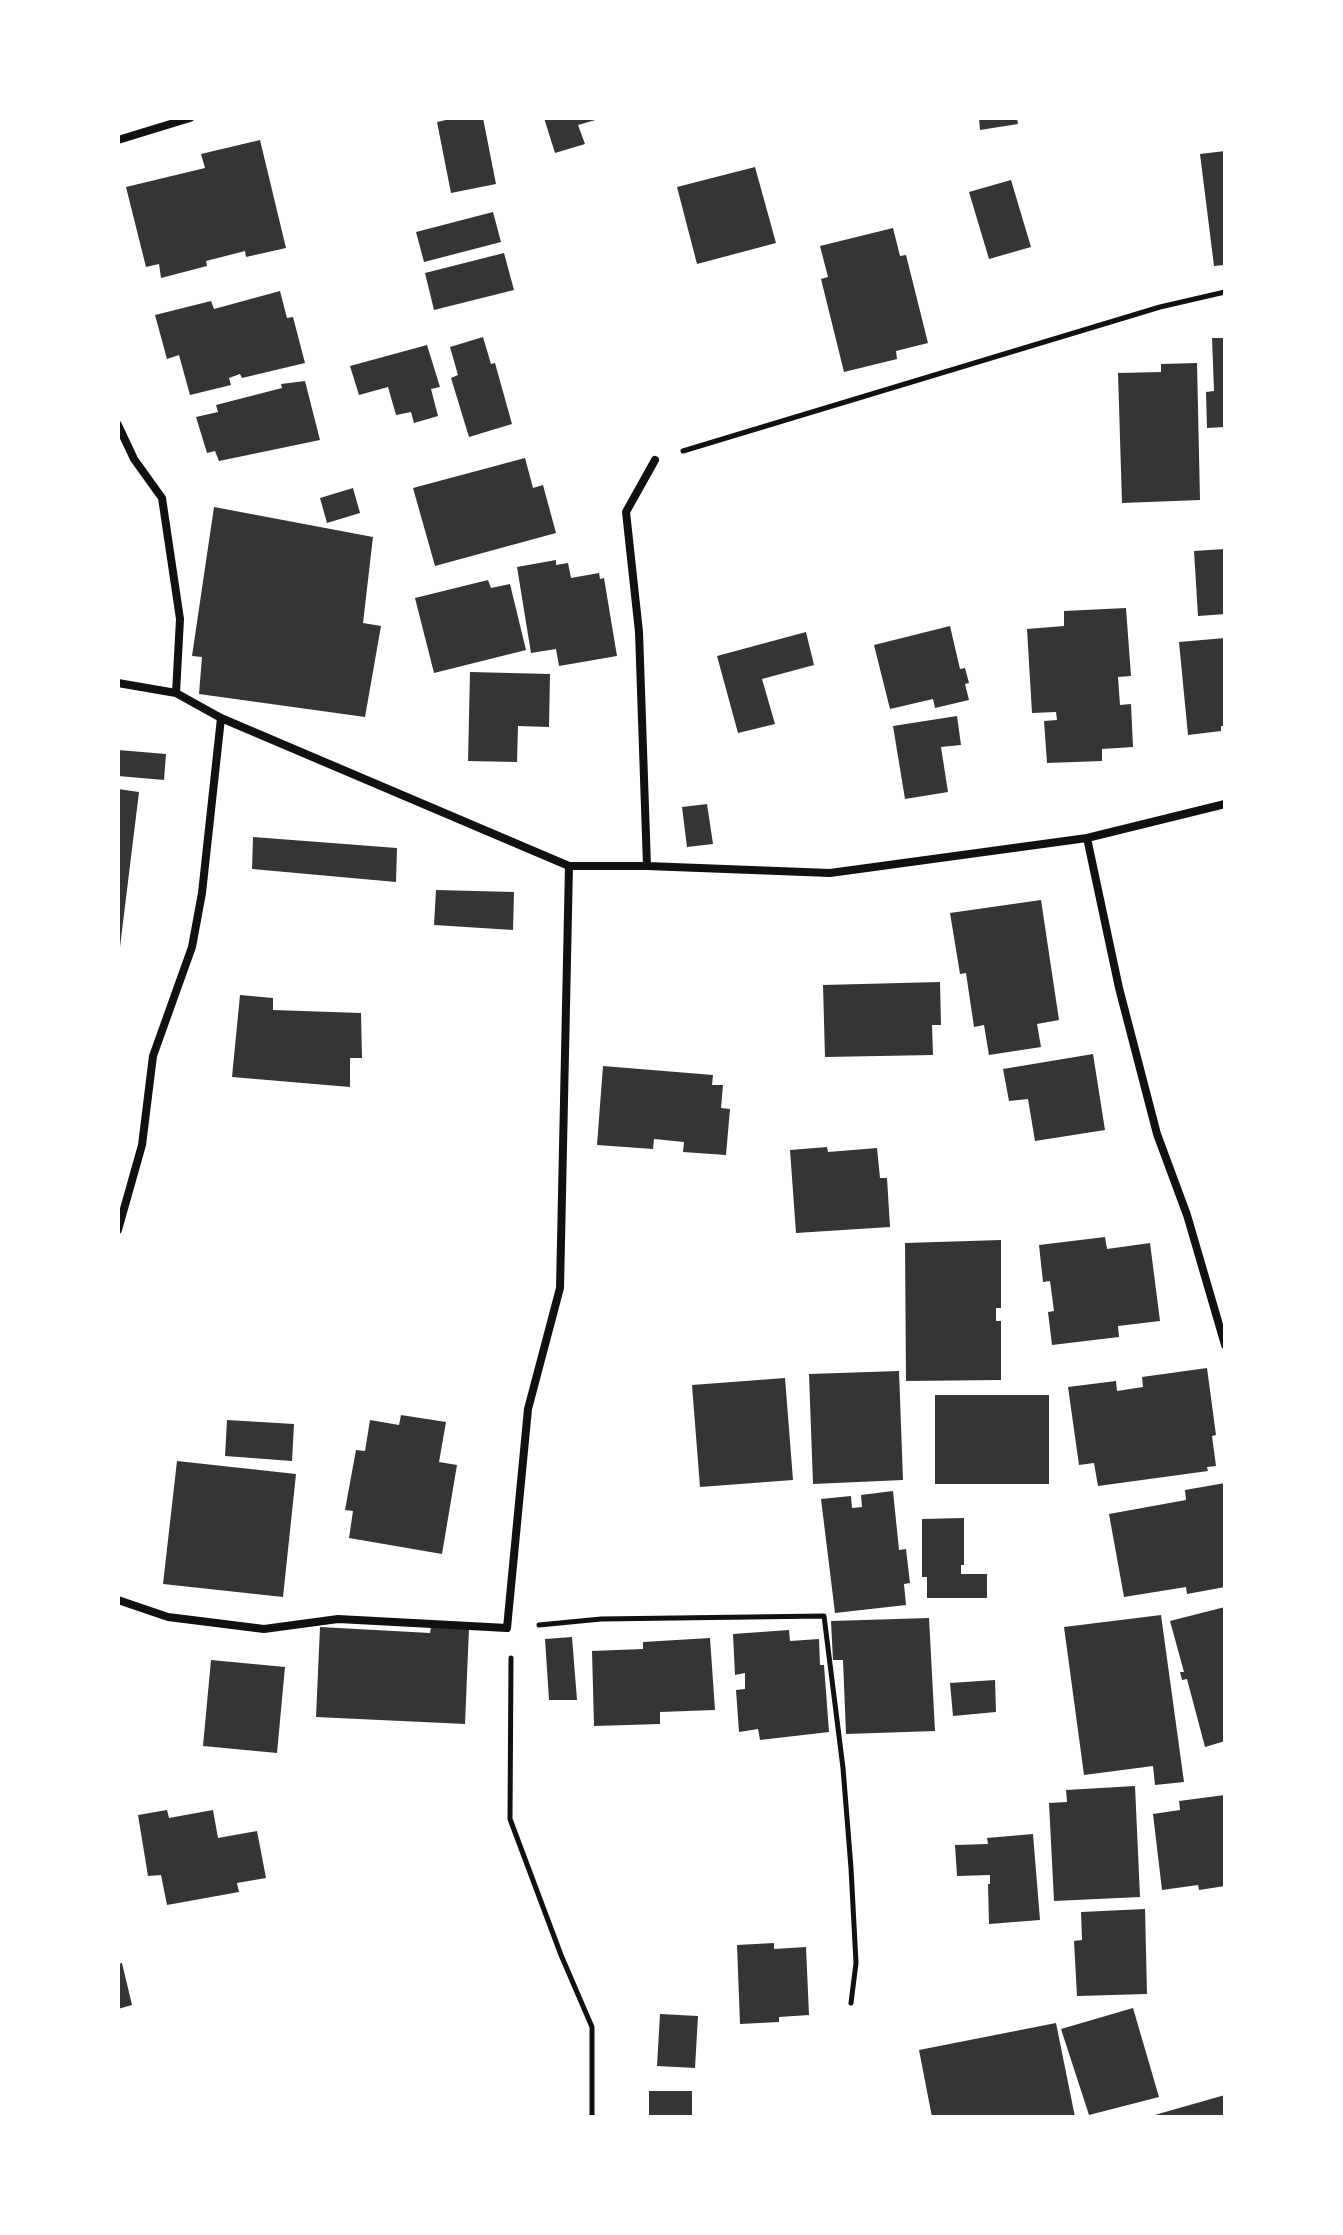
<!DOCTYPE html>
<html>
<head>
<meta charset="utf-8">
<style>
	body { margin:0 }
	#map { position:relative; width:1343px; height:2235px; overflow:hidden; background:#fff; font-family:Helvetica,sans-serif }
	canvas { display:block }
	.frame { position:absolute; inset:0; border:120px solid #fff; pointer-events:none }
</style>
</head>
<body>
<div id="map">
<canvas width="1343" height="2235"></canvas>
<div class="frame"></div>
</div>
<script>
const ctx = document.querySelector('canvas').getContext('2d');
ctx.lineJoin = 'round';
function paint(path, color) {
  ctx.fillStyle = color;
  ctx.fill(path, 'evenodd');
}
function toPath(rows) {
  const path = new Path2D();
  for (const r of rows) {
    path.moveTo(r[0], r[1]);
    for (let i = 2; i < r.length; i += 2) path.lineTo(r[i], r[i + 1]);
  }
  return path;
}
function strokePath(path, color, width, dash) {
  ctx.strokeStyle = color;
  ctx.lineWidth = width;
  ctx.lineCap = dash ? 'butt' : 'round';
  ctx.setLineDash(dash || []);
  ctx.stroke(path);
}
paint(toPath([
	[455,118,483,118,496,184,451,193,437,122],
	[544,118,599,118,599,119,578,125,585,144,555,153],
	[979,118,1017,118,1018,124,980,130],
	[260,140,286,248,246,257,245,251,206,261,207,266,161,278,159,264,146,267,126,187,205,168,201,154],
	[1225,151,1225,265,1214,266,1200,154],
	[755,167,776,243,697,264,677,187],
	[1011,180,1031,247,989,259,969,192],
	[493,212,501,242,424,262,416,232],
	[893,228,900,256,906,255,928,343,896,351,897,359,844,372,821,279,828,277,820,246],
	[504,253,514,290,434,310,425,273],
	[280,291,287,318,293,317,305,363,242,378,240,374,229,378,231,385,190,395,179,355,167,359,155,315,211,301,214,309],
	[483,337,491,364,495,363,512,424,469,437,451,378,458,375,450,347],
	[1212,338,1225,338,1225,427,1207,428,1206,392,1214,391],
	[427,345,440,387,431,389,438,416,414,423,411,412,396,415,388,387,359,395,350,366],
	[1197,363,1200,500,1122,503,1118,373,1161,372,1161,364],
	[305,381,320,440,219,461,215,451,207,453,196,417,218,412,216,405,282,388,281,384],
	[525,458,533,488,543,485,556,533,435,566,413,488],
	[353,488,360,513,327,523,320,498],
	[214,507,373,537,363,623,381,626,365,717,199,694,202,657,192,656],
	[1225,549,1225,614,1198,616,1194,551],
	[556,560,556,565,568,563,571,578,599,573,600,579,604,578,617,656,559,666,556,649,531,653,517,567],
	[488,580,491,588,510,584,526,650,434,673,415,598],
	[1126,608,1131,676,1118,677,1120,705,1131,704,1133,747,1102,749,1102,761,1047,763,1044,721,1057,720,1056,712,1032,713,1027,629,1064,626,1064,611],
	[950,626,960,669,965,668,969,683,965,684,969,700,935,708,933,699,890,709,874,645],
	[806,632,814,665,762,679,775,724,738,733,717,656],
	[1225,638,1225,726,1221,726,1221,731,1188,735,1179,642],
	[470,672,550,674,549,727,518,726,517,762,468,761],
	[957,716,961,745,941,747,948,792,905,799,893,726],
	[118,750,166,754,164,780,118,776],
	[118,789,139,792,120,947,118,947],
	[707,804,713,844,687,847,682,807],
	[253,837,397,848,396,882,252,869],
	[436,890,514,892,513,930,434,925],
	[1041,900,1059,1020,1037,1024,1041,1047,989,1055,984,1025,974,1027,966,973,960,974,950,913],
	[940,982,941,1025,932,1025,933,1055,825,1057,823,985],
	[240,995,273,998,273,1010,361,1013,362,1058,350,1058,350,1087,232,1077],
	[1093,1054,1105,1130,1035,1141,1028,1099,1009,1101,1003,1069],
	[603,1066,713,1075,712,1085,723,1085,721,1108,730,1109,726,1155,683,1152,684,1142,654,1139,653,1149,597,1145],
	[827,1147,828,1152,877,1148,880,1178,887,1178,890,1227,796,1233,790,1150],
	[1105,1237,1107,1249,1150,1243,1160,1321,1118,1326,1119,1337,1052,1345,1048,1312,1054,1311,1050,1281,1043,1282,1039,1245],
	[1001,1240,1001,1308,996,1308,996,1321,1001,1321,1001,1380,906,1381,905,1243],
	[1207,1368,1216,1435,1212,1436,1216,1466,1207,1467,1208,1471,1098,1486,1094,1463,1079,1465,1068,1387,1116,1381,1117,1391,1143,1387,1142,1377],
	[899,1371,903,1480,813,1484,809,1374],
	[785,1378,793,1480,700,1487,692,1385],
	[935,1395,1049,1395,1049,1484,935,1484],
	[401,1415,446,1422,439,1462,457,1465,442,1554,349,1538,353,1511,345,1510,356,1450,365,1451,370,1420,399,1425],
	[227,1420,294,1424,292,1461,225,1456],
	[177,1461,296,1474,283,1597,163,1584],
	[1225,1483,1225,1587,1187,1594,1186,1587,1124,1597,1109,1514,1186,1500,1185,1490],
	[893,1491,899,1550,906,1549,910,1583,904,1584,906,1605,835,1613,821,1499,851,1496,852,1508,862,1507,861,1495],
	[964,1518,964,1565,961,1565,961,1574,987,1574,987,1598,927,1598,927,1577,922,1577,922,1519],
	[1225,1607,1225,1741,1205,1747,1187,1679,1182,1680,1180,1672,1184,1672,1170,1621],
	[1161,1615,1184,1782,1155,1785,1153,1766,1084,1775,1064,1627],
	[929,1618,935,1731,846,1734,843,1660,833,1660,831,1621],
	[320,1627,430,1633,431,1627,469,1628,465,1724,316,1717],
	[789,1630,790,1641,819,1639,820,1665,824,1665,829,1732,760,1740,758,1729,739,1732,736,1690,745,1689,745,1673,735,1675,733,1634],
	[572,1637,577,1700,549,1700,545,1639],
	[710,1638,715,1710,660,1712,660,1724,594,1726,592,1651,643,1649,643,1642],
	[211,1660,285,1667,277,1753,203,1746],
	[995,1680,996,1712,953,1716,950,1683],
	[1135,1786,1140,1897,1054,1901,1049,1803,1067,1802,1066,1790],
	[1225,1795,1225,1886,1199,1890,1198,1885,1162,1890,1153,1814,1180,1810,1179,1801],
	[167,1810,169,1818,213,1810,218,1838,257,1831,266,1878,237,1883,239,1892,167,1905,161,1875,148,1876,138,1815],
	[1033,1834,1040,1920,989,1924,988,1884,990,1884,990,1875,957,1876,955,1845,988,1844,987,1838],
	[1145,1909,1147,1994,1077,1996,1074,1941,1082,1940,1081,1912],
	[774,1943,774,1949,806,1947,809,2015,779,2017,779,2022,740,2024,737,1945],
	[122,1963,132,2005,118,2009,118,1964],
	[1133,2008,1159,2097,1089,2115,1061,2029],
	[660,2014,698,2016,695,2068,657,2066],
	[1056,2023,1075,2117,932,2117,919,2050],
	[649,2091,692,2091,692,2117,649,2117],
	[1225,2095,1225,2117,1151,2117,1151,2116]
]), '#353535');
strokePath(toPath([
	[683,451,1160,307,1225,292],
	[539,1625,601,1619,824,1616,843,1768,851,1868,856,1963,851,2003],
	[511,1658,510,1819,561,1955,592,2027,592,2117]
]), '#111', 5);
strokePath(toPath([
	[118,140,190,118],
	[118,425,134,459,162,498,180,619,176,693],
	[118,683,176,693,221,718,569,866,647,866,830,873,1087,838,1225,804],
	[1087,838,1119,988,1157,1134,1187,1215,1225,1345],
	[647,866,639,632,626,512,655,460],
	[118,1230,142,1145,153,1056,192,947,202,893,221,718],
	[118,1600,168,1617,264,1629,338,1619,507,1628,528,1409,560,1288,569,866]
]), '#111', 8);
</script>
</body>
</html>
